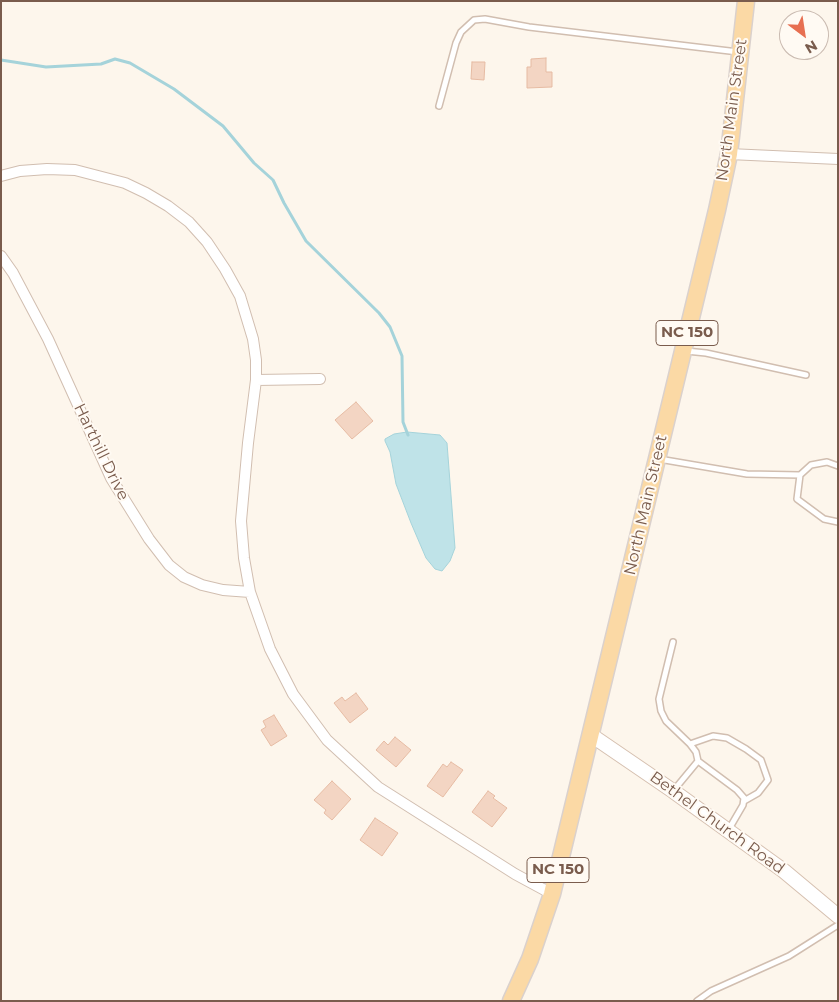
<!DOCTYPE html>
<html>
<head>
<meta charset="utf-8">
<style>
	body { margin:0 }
	#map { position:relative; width:839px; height:1002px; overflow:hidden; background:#fdf6ec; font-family:Montserrat,sans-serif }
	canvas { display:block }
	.frame { position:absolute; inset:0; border:2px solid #7a5c4d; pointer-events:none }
	.north { position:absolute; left:779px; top:10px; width:50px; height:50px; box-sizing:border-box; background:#fffaf3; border:1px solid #cabbb1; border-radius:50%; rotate:149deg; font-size:14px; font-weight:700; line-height:20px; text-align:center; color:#7a5c4d }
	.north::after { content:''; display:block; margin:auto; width:18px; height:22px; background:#e76f51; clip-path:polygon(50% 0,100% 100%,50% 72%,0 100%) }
</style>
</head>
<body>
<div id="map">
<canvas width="839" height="1002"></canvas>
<div class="frame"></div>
<div class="north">N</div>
</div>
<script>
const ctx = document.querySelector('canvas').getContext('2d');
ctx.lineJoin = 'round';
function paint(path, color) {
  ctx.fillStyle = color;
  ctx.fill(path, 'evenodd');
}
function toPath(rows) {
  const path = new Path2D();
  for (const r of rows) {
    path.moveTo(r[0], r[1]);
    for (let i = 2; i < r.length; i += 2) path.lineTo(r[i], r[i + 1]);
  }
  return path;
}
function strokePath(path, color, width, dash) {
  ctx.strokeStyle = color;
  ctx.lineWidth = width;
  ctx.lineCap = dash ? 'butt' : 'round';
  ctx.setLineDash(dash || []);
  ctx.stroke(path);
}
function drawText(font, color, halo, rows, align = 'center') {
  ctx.font = font + ' Montserrat,sans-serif';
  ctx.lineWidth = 4;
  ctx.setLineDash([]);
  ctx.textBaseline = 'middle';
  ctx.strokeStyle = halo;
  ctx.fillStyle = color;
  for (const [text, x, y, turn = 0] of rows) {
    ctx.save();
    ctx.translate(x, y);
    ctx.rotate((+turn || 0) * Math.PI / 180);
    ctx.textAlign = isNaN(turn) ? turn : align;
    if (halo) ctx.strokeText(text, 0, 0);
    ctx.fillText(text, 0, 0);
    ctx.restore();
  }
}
const water = toPath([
	[407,432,440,435,447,443,455,548,450,561,442,571,435,569,426,558,411,523,396,484,390,452,385,441,385,439,394,434,407,432]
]);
paint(water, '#bfe3e8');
strokePath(water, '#a5d3da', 1);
strokePath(toPath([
	[1,60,46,67,101,64,115,59,130,63,174,89,223,126,254,163,273,180,284,203,306,241,379,313,390,327,402,356,403,422,408,435]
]), '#a5d3da', 3);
const building = toPath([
	[546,58,546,72,552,72,552,87,527,88,527,67,531,67,531,59,546,58],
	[472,62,485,62,484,80,471,79,472,62],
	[356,402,373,421,352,439,335,420,356,402],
	[356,693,368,709,350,723,334,703,342,697,345,701,356,693],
	[274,715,287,736,271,746,261,730,266,727,263,721,274,715],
	[395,737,411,750,396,767,376,750,384,741,388,745,395,737],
	[451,762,463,770,443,797,427,786,443,764,447,767,451,762],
	[332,781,351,799,332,820,324,813,326,810,314,800,332,781],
	[488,791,495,796,493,798,507,808,492,827,472,812,488,791],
	[375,818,398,833,382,856,360,840,375,818]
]);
paint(building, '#f3d5c3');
strokePath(building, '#e6bba3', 1);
const lane = toPath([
	[439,106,456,43,461,32,474,20,485,19,529,27,738,52],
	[686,351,706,353,806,375],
	[659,459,747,474,800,475,797,499,824,519,838,522],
	[800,475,811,465,827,462,838,466],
	[673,642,659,699,661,711,666,721,690,744,696,752,698,761],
	[690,744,713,736,727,738,746,749,761,760,768,780,758,793,744,801],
	[674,790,698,761,737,790,744,798,743,805,729,829],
	[697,1001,711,991,789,956,838,925]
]);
const street = toPath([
	[729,154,838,159],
	[1,176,20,171,47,169,75,170,125,183,146,193,168,206,189,222,207,242,225,269,240,296,253,339,256,360,256,380,248,443,241,521,244,558,250,592,270,649,293,694,327,740,378,787,515,874,552,894],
	[1,256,13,273,48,339,111,478,149,539,169,565,184,577,202,585,223,590,250,592],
	[256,380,320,379]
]);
const secondary = toPath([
	[591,735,673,791,784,871,838,916]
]);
const primary = toPath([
	[511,1001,530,959,552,894,717,210,729,154,746,1]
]);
strokePath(lane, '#d1beb0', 8);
strokePath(street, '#d1beb0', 12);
strokePath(secondary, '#d6c0b0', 16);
strokePath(primary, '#dad1cd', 19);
strokePath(lane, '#fff', 5);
strokePath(street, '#fff', 10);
strokePath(secondary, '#fff', 14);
strokePath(primary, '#fbd9a5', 16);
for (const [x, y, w] of [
	[687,333,62],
	[558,870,62]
]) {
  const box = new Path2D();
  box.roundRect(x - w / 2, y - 12.5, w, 25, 4);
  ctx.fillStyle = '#fffaf3';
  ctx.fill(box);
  strokePath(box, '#7a5c4d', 1);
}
drawText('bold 15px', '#7a5c4d', null, [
	["NC 150",687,333],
	["NC 150",558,870]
]);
drawText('16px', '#7a5c4d', '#fffaf3', [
	["North Main Street",732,110,-82],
	["Harthill Drive",101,452,64],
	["North Main Street",646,505,-77],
	["Bethel Church Road",717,823,36]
]);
</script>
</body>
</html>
